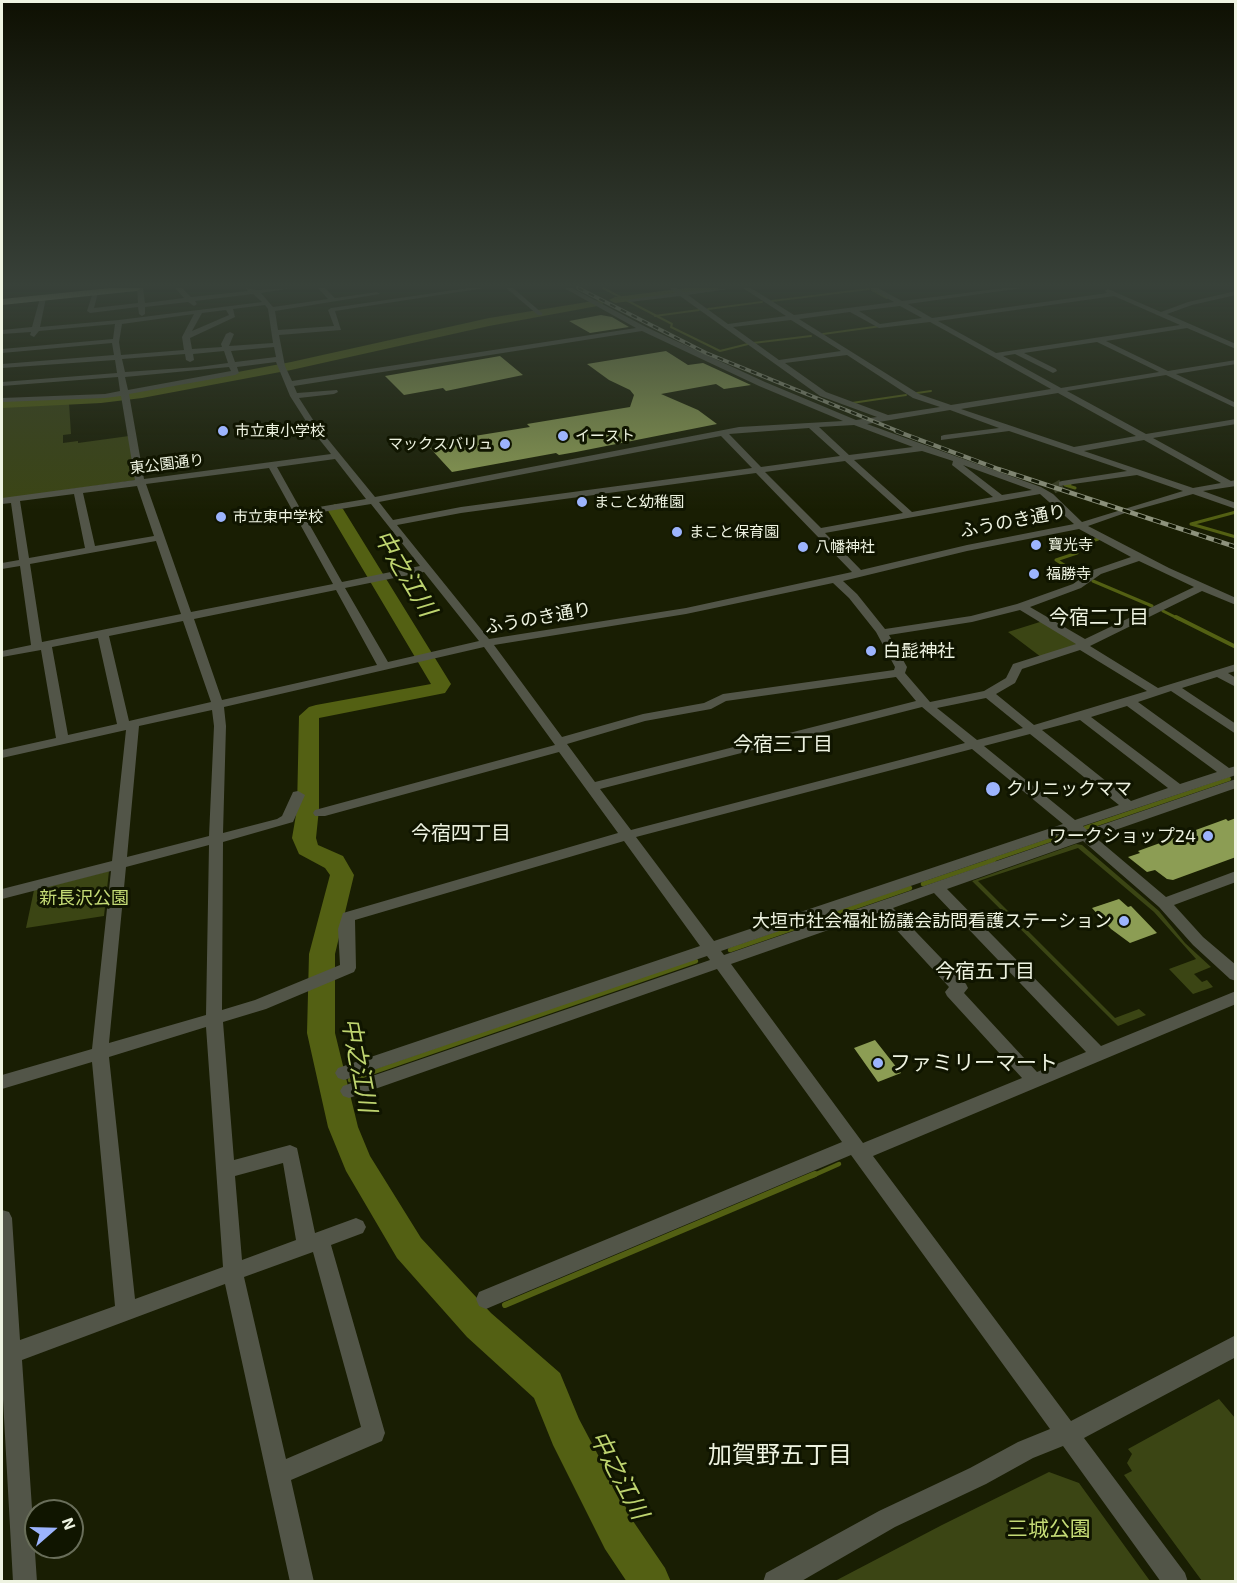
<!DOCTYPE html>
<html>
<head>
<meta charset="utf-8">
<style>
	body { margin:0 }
	#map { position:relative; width:1237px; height:1583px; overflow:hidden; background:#191e03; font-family:"Exo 2",sans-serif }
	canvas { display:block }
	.frame { position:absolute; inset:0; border:3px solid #eef3e1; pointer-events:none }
	.north { position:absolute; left:24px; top:1499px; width:60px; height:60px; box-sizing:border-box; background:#101500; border:2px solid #696e5a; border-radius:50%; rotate:70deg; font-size:16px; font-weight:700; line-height:24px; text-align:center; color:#eef3e1 }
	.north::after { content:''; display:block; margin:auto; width:21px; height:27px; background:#9cb4fd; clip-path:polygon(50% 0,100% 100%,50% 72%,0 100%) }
</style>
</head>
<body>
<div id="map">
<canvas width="1237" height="1583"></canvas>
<div class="frame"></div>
<div class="north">N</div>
</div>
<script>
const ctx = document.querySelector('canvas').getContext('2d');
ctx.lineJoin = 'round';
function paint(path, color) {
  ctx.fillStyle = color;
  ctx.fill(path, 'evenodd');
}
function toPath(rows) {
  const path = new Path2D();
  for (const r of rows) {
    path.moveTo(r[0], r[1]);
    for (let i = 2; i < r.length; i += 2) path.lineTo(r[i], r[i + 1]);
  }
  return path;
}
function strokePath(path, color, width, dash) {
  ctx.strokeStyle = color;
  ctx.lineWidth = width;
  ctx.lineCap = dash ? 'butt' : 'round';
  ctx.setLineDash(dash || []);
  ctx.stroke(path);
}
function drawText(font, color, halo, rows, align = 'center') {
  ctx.font = font + ' "Exo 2","Noto Sans JP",sans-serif';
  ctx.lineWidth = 6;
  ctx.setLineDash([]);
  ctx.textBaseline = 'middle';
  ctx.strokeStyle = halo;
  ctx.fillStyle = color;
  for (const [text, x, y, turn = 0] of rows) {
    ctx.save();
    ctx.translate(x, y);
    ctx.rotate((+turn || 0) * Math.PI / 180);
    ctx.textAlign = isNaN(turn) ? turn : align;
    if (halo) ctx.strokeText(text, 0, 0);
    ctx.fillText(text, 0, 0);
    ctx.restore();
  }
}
paint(toPath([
	[69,403,71,434,63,435,63,443,78,441,78,443,129,436,137,480,2,499,2,406],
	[1043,621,1080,643,1041,657,1008,632],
	[1076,844,1082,845,1159,911,1185,943,1211,967,1194,974,1202,982,1207,980,1213,987,1193,994,1169,969,1196,959,1154,912,1078,848,978,881,1115,1018,1139,1009,1146,1015,1118,1026,972,881],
	[109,871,104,916,26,928,34,890],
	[1219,1399,1235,1418,1235,1581,1202,1581,1124,1475,1132,1471,1127,1463,1132,1454,1128,1449],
	[1049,1472,1079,1483,1150,1581,835,1581,942,1525]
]), '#3b4514');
strokePath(toPath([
	[603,288,672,324,671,327,720,351,748,344],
	[872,290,887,298],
	[772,301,869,289],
	[708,309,762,302],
	[655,316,699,310],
	[823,334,881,326],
	[753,343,811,336],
	[917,393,931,391],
	[852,403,906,395]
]), '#536013', 2);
strokePath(toPath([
	[1070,484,1065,485,1075,488],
	[1236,512,1191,524,1236,537],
	[1084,577,1056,560,1077,553,1070,549,1098,539],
	[1093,581,1152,606],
	[1163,611,1179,619]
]), '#536013', 3);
strokePath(toPath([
	[1176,617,1236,647],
	[1085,828,1229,779],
	[989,861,1068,834]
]), '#536013', 4);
strokePath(toPath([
	[923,884,994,860],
	[730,950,910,888],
	[350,1080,696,961],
	[812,1176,839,1164]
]), '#536013', 4.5);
strokePath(toPath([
	[505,1305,815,1174],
	[473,1319,477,1317]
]), '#536013', 6);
paint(toPath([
	[686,288,719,288,714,291,615,303,609,300,615,297,686,288],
	[599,300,603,301,603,305,489,326,291,370,142,398,101,403,2,408,2,400,101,395,142,390,291,362,489,318,599,300],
	[335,504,343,509,451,684,445,693,319,718,319,809,316,838,318,845,343,856,354,875,335,954,335,1033,358,1127,370,1156,421,1238,491,1313,560,1373,579,1419,633,1521,665,1568,671,1582,627,1582,605,1549,553,1445,534,1398,467,1337,397,1258,346,1171,328,1127,307,1033,309,954,330,875,325,868,299,854,292,838,297,809,299,716,309,707,316,705,431,684,327,509,335,504]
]), '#536013');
paint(toPath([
	[601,315,612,317,629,327,590,333,569,321],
	[666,351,688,365,703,363,751,385,724,389,716,384,661,394,698,410,717,424,576,452,559,455,556,453,452,472,430,448,465,441,462,438,530,427,527,424,630,407,634,395,630,390,609,380,587,364],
	[500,356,523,375,446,391,443,388,404,395,385,376],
	[1236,818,1236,857,1173,880,1167,879,1155,870,1147,872,1128,857,1140,853,1138,851,1226,819,1228,821],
	[1119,899,1128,907,1131,906,1157,933,1130,943,1111,929,1092,908],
	[875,1040,901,1073,878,1082,854,1048]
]), '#8c9d54');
strokePath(toPath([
	[1053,489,1062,484]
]), '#393e24', 10, [10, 5]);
paint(toPath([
	[137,288,143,288,145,303,184,298,175,288,182,288,191,297,248,291,246,288,256,290,292,288,261,293,273,307,328,299,318,288,325,288,335,298,377,292,380,294,275,311,278,330,334,326,328,310,331,308,468,288,485,288,335,311,341,330,279,335,285,366,292,381,636,328,564,288,572,288,646,327,765,382,856,420,877,417,820,396,680,296,630,302,627,300,675,293,670,288,677,288,683,292,734,288,688,295,728,324,786,316,743,288,751,288,794,315,894,302,870,288,878,288,902,301,1004,288,1023,288,908,304,932,318,1107,293,1105,291,1108,289,1161,312,1188,302,1236,291,1236,295,1192,305,1167,314,1236,344,1236,349,1187,328,1106,341,1168,371,1236,360,1236,364,1176,374,1236,403,1236,408,1166,375,1067,391,1146,434,1236,419,1236,424,1153,438,1231,481,1236,480,1236,486,1203,491,1236,503,1236,509,1193,494,1128,512,1088,526,1169,568,1236,598,1236,605,1202,591,1090,646,1158,688,1236,664,1236,671,1228,673,1236,678,1236,687,1217,677,1182,688,1236,724,1236,734,1171,691,1138,702,1229,768,1236,766,1236,775,1083,826,1087,830,1236,779,1236,788,1095,837,1166,897,1236,871,1236,882,1174,905,1203,937,1236,965,1236,981,1230,979,1193,945,1159,907,1083,841,947,889,1101,1046,1236,991,1236,1004,873,1156,1071,1421,1236,1335,1236,1357,1084,1438,1185,1573,1188,1582,1161,1582,1063,1446,1033,1458,986,1484,895,1527,800,1582,763,1582,766,1573,879,1511,970,1468,1018,1442,1050,1429,851,1155,493,1306,486,1309,479,1306,476,1299,479,1292,842,1142,717,969,355,1096,349,1098,343,1096,340,1091,343,1086,710,960,707,956,350,1078,344,1080,338,1078,335,1073,338,1068,700,946,624,841,355,920,356,968,354,972,266,1009,223,1022,234,1160,290,1145,297,1148,315,1233,356,1218,363,1221,366,1227,363,1233,331,1245,385,1433,382,1441,291,1480,314,1582,290,1582,225,1284,22,1360,37,1582,13,1582,2,1381,2,1210,9,1212,12,1218,20,1340,115,1306,92,1062,2,1089,2,1075,92,1049,111,871,2,899,2,889,112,861,126,730,2,758,2,750,56,738,41,650,2,657,2,651,31,645,20,566,2,569,2,563,19,560,11,503,2,504,2,498,135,480,121,396,105,398,2,402,2,398,105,394,120,391,118,377,2,386,2,382,117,373,115,360,2,368,2,364,114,355,112,343,2,353,2,349,113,339,115,324,39,331,34,337,30,335,31,332,2,334,2,330,32,327,40,298,43,296,46,298,40,327,119,320,262,302,253,294,195,301,197,304,194,306,188,302,145,307,145,314,142,316,139,314,138,307,90,313,87,311,93,292,98,293,94,308,138,303,137,288],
	[1114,296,1180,325,996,353,938,321,1114,296],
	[265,305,268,309,273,343,229,346,234,334,230,332,226,334,221,344,222,347,192,349,190,338,235,317,233,309,265,305],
	[900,306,922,318,880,324,859,311,900,306],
	[226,310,229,315,192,331,202,313,226,310],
	[850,312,879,328,930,322,1051,389,951,405,919,394,799,319,850,312],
	[194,314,182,337,184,350,121,355,119,342,122,324,194,314],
	[791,320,841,351,779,360,733,327,791,320],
	[642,331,759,386,843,421,739,427,375,497,317,426,299,398,334,394,338,392,337,390,297,393,294,386,642,331],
	[1097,342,1159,372,1061,388,1003,356,1015,354,1053,373,1057,371,1056,369,1024,353,1097,342],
	[274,347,276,357,235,362,231,351,274,347],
	[224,351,228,363,198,367,125,372,122,359,185,354,186,360,190,362,194,360,193,354,224,351],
	[847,355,913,398,940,407,888,415,826,392,785,363,847,355],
	[276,362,290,396,311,429,331,454,144,479,129,394,235,375,239,373,237,367,276,362],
	[229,367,231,371,128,390,125,377,229,367],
	[1058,393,1136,436,1074,447,961,409,1058,393],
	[950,410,999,428,944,435,941,436,941,440,1009,431,1127,471,1062,481,1059,482,1059,486,1137,475,1183,491,1082,522,1053,494,1041,487,867,424,950,410],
	[854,425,913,447,849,455,819,427,854,425],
	[809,428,840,456,761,467,729,434,809,428],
	[721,436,752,468,461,507,393,520,379,502,721,436],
	[1144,440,1221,483,1193,488,1084,451,1144,440],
	[922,451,953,461,952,465,993,497,912,512,854,460,922,451],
	[335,459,366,499,301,510,277,467,335,459],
	[845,461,903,513,821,528,765,472,845,461],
	[963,465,1032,490,1002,495,963,465],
	[269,468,333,584,191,612,146,484,269,468],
	[756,473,852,572,686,608,489,639,397,525,461,513,756,473],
	[137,486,154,536,95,546,83,493,137,486],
	[74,494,85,548,29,558,20,501,74,494],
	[1040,494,1074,524,967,545,861,570,825,533,1040,494],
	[371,504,420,566,342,582,304,515,371,504],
	[1079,529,1131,557,1093,570,1073,584,1017,604,971,616,885,629,857,594,843,581,967,551,1079,529],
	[156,541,181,614,42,642,30,564,156,541],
	[1139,561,1194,587,1085,639,1030,607,1081,588,1101,574,1139,561],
	[424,572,479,641,388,662,345,588,424,572],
	[833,583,849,598,876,632,895,667,894,670,723,694,704,703,643,714,562,737,494,645,686,614,833,583],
	[336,590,377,665,222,700,194,619,336,590],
	[1020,610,1076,644,1013,664,1006,678,984,691,930,702,905,673,907,667,889,635,972,622,1020,610],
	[183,621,211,702,129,721,109,636,183,621],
	[98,638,117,724,68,735,52,647,98,638],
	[484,647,555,745,315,810,313,813,315,816,325,816,559,752,618,833,343,913,338,929,340,965,255,1000,222,1010,223,842,293,822,305,795,298,791,293,792,282,816,277,819,223,833,226,726,224,707,484,647],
	[1080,650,1147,691,1034,725,996,694,1015,683,1022,669,1080,650],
	[896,677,916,701,595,782,567,744,645,721,711,709,726,701,896,677],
	[986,698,1023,728,977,740,937,708,986,698],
	[1127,706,1217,772,1180,784,1091,717,1127,706],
	[922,707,965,743,631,830,600,789,922,707],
	[212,710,214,726,209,836,127,857,139,726,212,710],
	[1080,720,1168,788,1131,801,1042,730,1080,720],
	[1030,734,1119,805,1075,820,984,746,1030,734],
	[972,749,1063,824,714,941,636,837,972,749],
	[1071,831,1075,834,724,955,721,951,1071,831],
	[209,845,206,1015,109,1043,126,867,209,845],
	[934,893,1086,1052,1037,1072,964,993,968,988,966,984,893,908,934,893],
	[880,912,949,987,945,992,947,996,1022,1078,863,1143,731,964,880,912],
	[206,1027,223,1267,135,1299,109,1057,206,1027],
	[283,1163,296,1240,242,1260,235,1176,283,1163],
	[313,1252,361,1427,286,1459,244,1277,313,1252],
	[506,288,513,288,542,313,542,315,538,315,506,288]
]), '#525548');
paint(toPath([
	[110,288,141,288,137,291,2,305,2,299,110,288]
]), '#9fa787');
const railFar1 = toPath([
	[578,288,706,353,900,432]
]);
const rail = toPath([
	[896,431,998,469,1236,547]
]);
strokePath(railFar1, '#8d927c', 4);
strokePath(rail, '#8d927c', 4.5);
strokePath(railFar1, '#101500', 2, [6]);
strokePath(rail, '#101500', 3, [8]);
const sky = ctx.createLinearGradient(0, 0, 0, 510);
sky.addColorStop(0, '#0e1002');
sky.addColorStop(0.56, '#384139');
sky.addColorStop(1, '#38413900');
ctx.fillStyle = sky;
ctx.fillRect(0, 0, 1237, 510);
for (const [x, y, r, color] of [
	[223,431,6,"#9cb4fd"],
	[563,436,6,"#9cb4fd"],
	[505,444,6,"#9cb4fd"],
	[582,502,6,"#9cb4fd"],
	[221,517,6,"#9cb4fd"],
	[677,532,6,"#9cb4fd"],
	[1036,545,6,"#9cb4fd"],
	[803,547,6,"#9cb4fd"],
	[1034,574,6,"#9cb4fd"],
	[871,651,6,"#9cb4fd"],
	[993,789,8,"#9cb4fd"],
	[1208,836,6,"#9cb4fd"],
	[1124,921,6,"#9cb4fd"],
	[878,1063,6,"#9cb4fd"]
]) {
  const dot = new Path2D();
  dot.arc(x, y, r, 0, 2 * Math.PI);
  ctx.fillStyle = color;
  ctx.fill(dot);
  strokePath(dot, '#101500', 2);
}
drawText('15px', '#eef3e1', '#101500', [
	["市立東小学校",235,431],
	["イースト",575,436],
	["マックスバリュ",493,444,"right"],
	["まこと幼稚園",594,502],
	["市立東中学校",233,517],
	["まこと保育園",689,532],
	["寶光寺",1048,545],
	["八幡神社",815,547],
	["福勝寺",1046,574]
], 'left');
drawText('15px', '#eef3e1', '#101500', [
	["東公園通り",167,464,-7]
]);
drawText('18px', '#eef3e1', '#101500', [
	["ふうのき通り",1013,521,-11],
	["ふうのき通り",538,618,-10]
]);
drawText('18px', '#eef3e1', '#101500', [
	["白髭神社",883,651],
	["クリニックママ",1006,789],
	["ワークショップ24",1196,836,"right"],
	["大垣市社会福祉協議会訪問看護ステーション",1112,921,"right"]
], 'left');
drawText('18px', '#c4db75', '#101500', [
	["新長沢公園",84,898]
]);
drawText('20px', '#eef3e1', '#101500', [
	["今宿二丁目",1099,617],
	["今宿三丁目",783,744],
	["今宿四丁目",461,833],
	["今宿五丁目",985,971]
]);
drawText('21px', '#eef3e1', '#101500', [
	["ファミリーマート",890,1063]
], 'left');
drawText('21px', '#c4db75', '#101500', [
	["三城公園",1049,1529]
]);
drawText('italic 24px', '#bed46f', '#101500', [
	["中之江川",405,573,59],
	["中之江川",359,1065,79],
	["中之江川",619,1475,62]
]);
drawText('24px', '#eef3e1', '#101500', [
	["加賀野五丁目",780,1455]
]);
</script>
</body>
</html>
